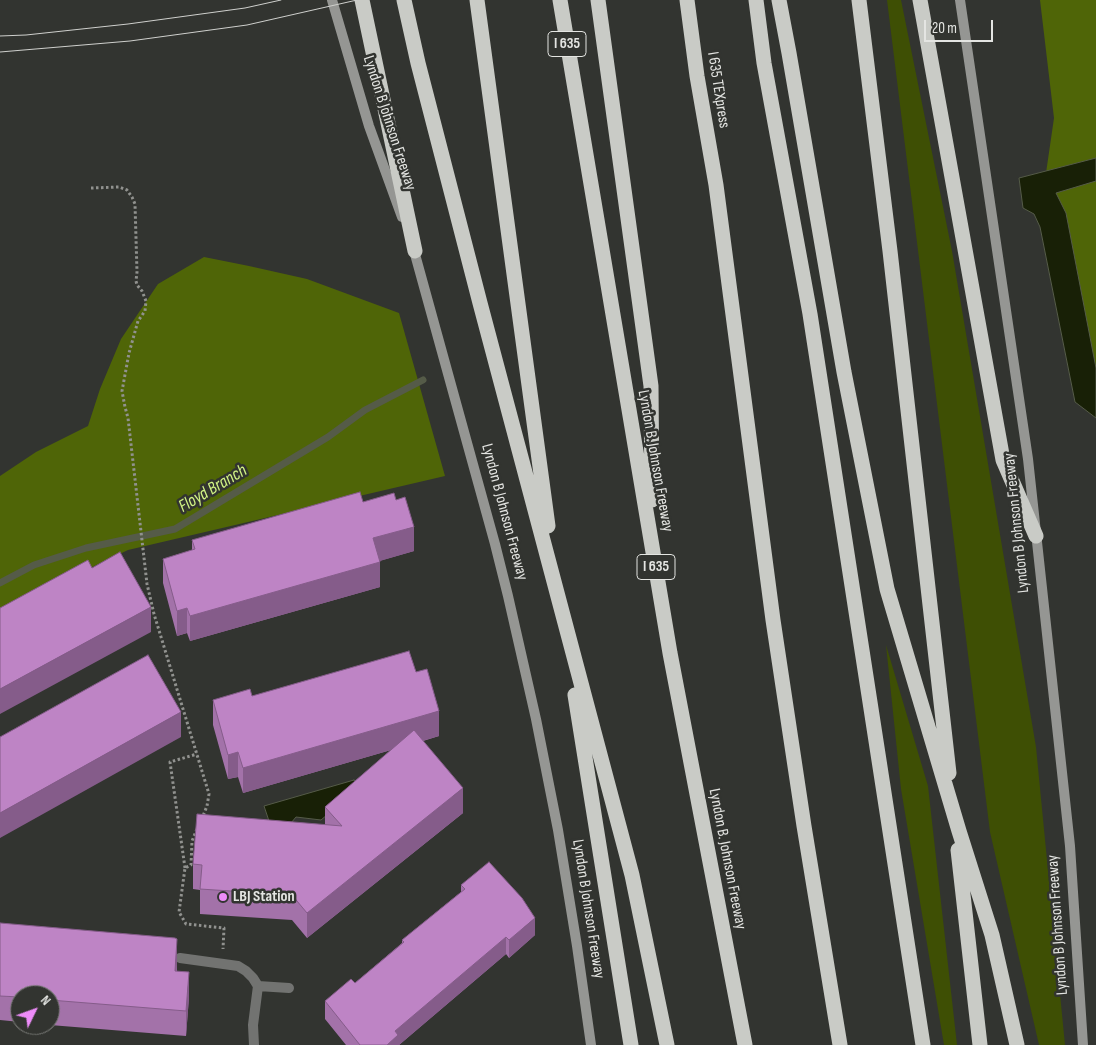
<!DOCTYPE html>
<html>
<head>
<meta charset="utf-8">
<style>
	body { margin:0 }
	#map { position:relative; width:1096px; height:1045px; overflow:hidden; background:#323430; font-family:"Sofia Sans Condensed",sans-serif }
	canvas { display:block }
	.north { position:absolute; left:10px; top:985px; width:50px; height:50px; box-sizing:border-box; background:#323430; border:1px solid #797b77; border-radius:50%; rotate:48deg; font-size:14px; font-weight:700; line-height:20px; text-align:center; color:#e4e5e2 }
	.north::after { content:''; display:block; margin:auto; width:18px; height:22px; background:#ed8cf9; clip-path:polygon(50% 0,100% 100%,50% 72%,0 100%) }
	.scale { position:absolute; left:924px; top:20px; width:69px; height:22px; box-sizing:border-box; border:2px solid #e4e5e2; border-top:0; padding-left:6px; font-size:15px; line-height:18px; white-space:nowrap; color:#e4e5e2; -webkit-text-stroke:4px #323430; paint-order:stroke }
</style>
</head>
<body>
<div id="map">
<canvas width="1096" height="1045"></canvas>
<div class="north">N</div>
<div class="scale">20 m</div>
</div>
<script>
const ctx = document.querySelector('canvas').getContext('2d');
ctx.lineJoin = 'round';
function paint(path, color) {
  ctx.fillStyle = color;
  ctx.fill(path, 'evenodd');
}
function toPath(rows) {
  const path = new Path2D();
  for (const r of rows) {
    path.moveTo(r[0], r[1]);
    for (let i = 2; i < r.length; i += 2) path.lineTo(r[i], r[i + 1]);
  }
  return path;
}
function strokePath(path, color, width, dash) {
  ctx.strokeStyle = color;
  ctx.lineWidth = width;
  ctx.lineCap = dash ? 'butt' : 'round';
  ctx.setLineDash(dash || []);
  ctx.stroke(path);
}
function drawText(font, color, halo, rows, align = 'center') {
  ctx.font = font + ' "Sofia Sans Condensed",sans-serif';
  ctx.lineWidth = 5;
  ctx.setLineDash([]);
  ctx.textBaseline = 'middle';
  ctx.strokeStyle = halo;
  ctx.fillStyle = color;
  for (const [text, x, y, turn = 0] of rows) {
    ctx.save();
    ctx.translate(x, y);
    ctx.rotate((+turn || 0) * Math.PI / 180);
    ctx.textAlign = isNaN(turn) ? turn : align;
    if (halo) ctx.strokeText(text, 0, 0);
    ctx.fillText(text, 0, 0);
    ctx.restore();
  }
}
paint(toPath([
	[887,0,901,0,952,251,1036,747,1065,1045,1039,1045,990,832],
	[886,645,928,786,957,1045,944,1045,901,789]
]), '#3e4f04');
paint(toPath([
	[1040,0,1096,0,1096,409,1046,173,1054,118],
	[204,257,249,266,307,279,399,313,445,476,128,550,0,611,0,476,36,452,88,426,100,389,121,339,158,284]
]), '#4f6507');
const water = toPath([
	[1096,158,1096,181,1056,193,1066,213,1096,368,1096,418,1075,402,1040,227,1034,214,1023,208,1019,178,1096,158],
	[354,780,360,787,321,820,296,817,286,829,271,827,264,806,354,780]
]);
paint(water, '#182006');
strokePath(water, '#555b48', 1);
strokePath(toPath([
	[0,583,34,565,86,548,175,529,328,437,365,410,423,380]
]), '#555b48', 7);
strokePath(toPath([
	[91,188,119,187,127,190,132,197,135,204,137,272,136,281,137,285,142,291,146,301,145,311,138,321,129,353,122,391,125,407,128,418,147,584,154,614,209,794,207,806,203,816],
	[197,829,192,841,191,865,185,868,179,912,186,924,224,928,223,949],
	[185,868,170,762,197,754]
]), '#91928f', 3, [2.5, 2.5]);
strokePath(toPath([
	[180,958,238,966,246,971,253,978,258,986,253,1025,254,1045],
	[258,986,289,988]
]), '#727371', 10);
strokePath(toPath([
	[332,0,369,126,402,217],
	[960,0,1028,459,1070,846,1083,1045],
	[413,247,495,544,508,596,536,719,558,830,577,946,591,1045]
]), '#959693', 10);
strokePath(toPath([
	[362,0,415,251],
	[404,0,418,63,480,303,632,875,667,1045],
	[477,0,548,526],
	[560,0,670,653,745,1045],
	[598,0,651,386,652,500],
	[687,0,697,76,716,185,773,620,804,826,840,1045],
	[756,0,764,63,810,314,923,1045],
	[779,0,789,53,844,372,887,589,959,831,992,935,1017,1045],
	[859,0,890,251,949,773],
	[920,0,1003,460,1036,536],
	[575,695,631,1045],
	[958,850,980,1045]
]), '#c9cbc6', 15);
strokePath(toPath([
	[0,36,26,35,128,24,245,8,281,0],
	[0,52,130,41,247,25,357,0]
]), '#cfd0cd', 1);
paint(toPath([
	[396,500,414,551,379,561,380,587,190,641,187,633,177,636,163,583,163,559,192,550,192,540,363,502],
	[416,672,439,736,423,741,463,813,307,938,292,920,200,914,200,890,193,889,193,864,325,825,325,807,391,750,243,793,238,777,228,779,213,725,213,700,252,696],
	[461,885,535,935,509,958,506,954,399,1045,346,1045,325,1019,325,1001,355,983,402,943,402,940,461,892],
	[0,923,177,964,177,971,189,997,186,1036,50,1025,50,995,20,995,20,1022,0,1020]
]), '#a372a9');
paint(toPath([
	[414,527,414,551,373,563,373,538],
	[380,562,380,587,190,641,190,616],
	[151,607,151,632,0,714,0,689],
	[187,608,187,633,177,636,177,611],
	[439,711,439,736,243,793,243,768],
	[181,712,181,737,0,838,0,813],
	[238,752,238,777,228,779,228,755],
	[463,788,463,813,307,938,307,913],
	[535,918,535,935,509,958,509,940],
	[506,937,506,954,399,1045,387,1045,395,1031],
	[177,939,177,964,175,996,175,971],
	[189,972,189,997,186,1036,186,1011]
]), '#855c8a');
const building = toPath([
	[360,492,363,502,394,493,396,500,405,497,414,527,373,538,380,562,190,616,187,608,177,611,163,559,195,549,192,540,360,492],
	[120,552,151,607,0,689,0,608,88,560,92,568,120,552],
	[409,651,416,672,427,669,439,711,243,768,238,752,228,755,213,700,250,689,252,696,409,651],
	[148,655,181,712,0,813,0,737,148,655],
	[414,730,463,788,307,913,292,895,200,889,202,865,193,864,197,814,342,826,325,807,414,730],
	[489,862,522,898,535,918,509,940,506,937,395,1031,398,1035,387,1045,360,1045,325,1001,351,979,355,983,404,942,402,940,465,889,461,885,489,862],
	[0,923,175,938,177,939,175,971,189,972,186,1011,50,1000,50,995,20,995,20,997,0,996,0,923]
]);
paint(building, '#be84c5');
strokePath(building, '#855c8a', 1);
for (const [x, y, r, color] of [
	[223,897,5,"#ed8cf9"]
]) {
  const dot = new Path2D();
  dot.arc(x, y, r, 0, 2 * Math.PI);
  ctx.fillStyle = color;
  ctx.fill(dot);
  strokePath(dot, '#323430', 2);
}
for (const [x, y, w] of [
	[567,44,38],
	[656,567,38]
]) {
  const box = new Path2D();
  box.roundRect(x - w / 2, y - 12.5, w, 25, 4);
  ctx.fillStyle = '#323430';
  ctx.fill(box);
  strokePath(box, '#e4e5e2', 1);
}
drawText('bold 15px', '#e4e5e2', null, [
	["I 635",567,44],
	["I 635",656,567]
]);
drawText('16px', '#e4e5e2', '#323430', [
	["I 635 TEXpress",718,90,81],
	["Lyndon B Johnson Freeway",389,123,72],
	["Lyndon B. Johnson Freeway",655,461,80],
	["Lyndon B Johnson Freeway",504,512,75],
	["Lyndon B Johnson Freeway",1017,523,-96],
	["Lyndon B. Johnson Freeway",727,859,79],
	["Lyndon B Johnson Freeway",588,909,81],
	["Lyndon B Johnson Freeway",1058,925,-94]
]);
drawText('bold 16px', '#e4e5e2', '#323430', [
	["LBJ Station",233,897]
], 'left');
drawText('italic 18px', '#d2f485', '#323430', [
	["Floyd Branch",213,489,-31]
]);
</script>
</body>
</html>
